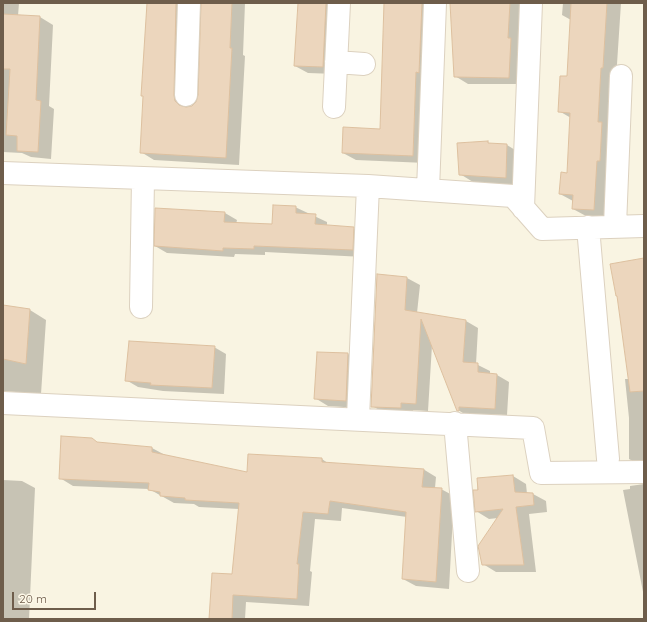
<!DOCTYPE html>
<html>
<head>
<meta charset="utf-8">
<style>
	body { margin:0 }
	#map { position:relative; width:647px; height:622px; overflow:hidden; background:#f9f4e2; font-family:Quicksand,sans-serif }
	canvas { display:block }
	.frame { position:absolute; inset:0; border:4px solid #6e5d4b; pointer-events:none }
	.scale { position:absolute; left:12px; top:592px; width:84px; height:18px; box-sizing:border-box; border:2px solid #6e5d4b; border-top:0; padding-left:5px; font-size:12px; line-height:14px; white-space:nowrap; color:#6e5d4b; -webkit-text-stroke:3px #fdf8e8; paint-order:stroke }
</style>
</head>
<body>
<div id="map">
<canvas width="647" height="622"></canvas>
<div class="frame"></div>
<div class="scale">20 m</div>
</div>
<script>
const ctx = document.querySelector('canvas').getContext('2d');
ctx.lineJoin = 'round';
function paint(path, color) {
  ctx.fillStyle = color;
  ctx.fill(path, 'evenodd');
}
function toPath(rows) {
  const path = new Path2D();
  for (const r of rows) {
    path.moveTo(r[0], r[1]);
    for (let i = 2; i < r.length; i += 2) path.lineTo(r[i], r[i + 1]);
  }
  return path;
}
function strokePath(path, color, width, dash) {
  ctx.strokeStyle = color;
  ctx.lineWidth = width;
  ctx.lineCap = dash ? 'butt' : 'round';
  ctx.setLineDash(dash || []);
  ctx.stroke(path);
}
paint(toPath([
	[3,3,19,3,18,16,40,17,53,25,49,106,54,109,51,159,31,157,22,153,3,152],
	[147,3,192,3,186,103,188,108,193,107,198,102,199,96,202,3,245,3,243,55,245,56,239,165,154,160,141,152,144,97,142,95],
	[299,3,339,3,336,74,308,73,295,66],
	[385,3,436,3,426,163,356,160,343,153,381,131],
	[451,3,523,3,521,84,468,84,455,76],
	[563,3,621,3,607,217,586,216,573,209,573,201,560,194,568,174,571,118,559,111,568,77,571,20,562,15],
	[487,142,491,144,507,145,520,153,519,185,473,182,460,174],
	[295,207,327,222,327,226,353,228,365,235,364,257,265,252,265,255,235,254,234,257,167,253,155,246,225,213,237,220,236,224,273,225],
	[644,260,644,467,629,459,629,418,625,379,629,379],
	[407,278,420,285,417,313,466,321,478,328,476,364,490,371,490,374,497,375,509,382,507,415,471,414,471,418,458,410,432,345,428,411,413,410,413,415,385,413,372,406],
	[3,306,30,310,46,320,41,394,3,391],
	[214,347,226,354,224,394,163,391,138,387,126,380],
	[318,353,348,354,361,362,359,408,328,406,315,398],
	[91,439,100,444,152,448,165,455,247,473,322,459,329,464,423,469,436,477,435,488,441,489,454,496,449,589,416,586,403,579,407,517,342,508,341,521,315,519,310,571,312,572,309,606,246,602,245,619,210,619,233,575,239,509,199,507,194,504,174,503,149,489,73,486,60,478],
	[513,476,526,484,527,494,533,494,546,501,547,512,529,514,536,572,496,572,483,564,498,518,489,519,476,511,478,479],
	[3,480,22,481,35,488,29,619,3,619],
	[644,484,644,597,623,490,630,489,630,486]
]), '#0003');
const building = toPath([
	[147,3,176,3,174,95,175,101,179,105,186,107,192,106,196,102,198,95,201,3,232,3,230,48,232,48,226,158,140,153,143,96,141,96,147,3],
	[298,3,326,3,323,67,294,66,298,3],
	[384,3,422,3,419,73,416,72,413,156,342,153,343,127,380,129,384,3],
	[450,3,510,3,508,38,511,38,509,78,454,77,450,3],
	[571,3,607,3,603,68,601,68,598,122,602,122,600,161,597,161,594,210,572,209,573,195,559,194,561,172,567,173,570,113,558,112,560,76,567,76,571,3],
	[3,14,40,16,36,100,41,101,38,152,17,151,17,136,6,135,10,69,3,69,3,14],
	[488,141,488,143,507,144,506,178,459,175,457,143,488,141],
	[273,205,296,206,296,213,316,214,315,224,354,227,353,250,254,246,254,249,223,248,223,251,154,246,155,208,225,212,224,222,272,224,273,205],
	[644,258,644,391,630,392,617,296,616,296,610,264,644,258],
	[377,274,407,277,405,310,466,320,463,362,478,363,478,372,497,374,495,409,459,407,459,411,457,411,421,319,416,404,401,403,401,408,371,407,377,274],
	[3,305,30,309,26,364,3,359,3,305],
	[129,341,215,346,212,388,150,385,151,383,125,381,129,341],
	[317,352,348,353,346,401,314,399,317,352],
	[61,436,92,438,97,442,152,447,152,452,247,472,248,454,322,458,322,462,424,469,422,487,442,488,436,582,402,579,406,512,330,501,328,514,303,512,297,564,299,564,297,599,233,595,232,619,209,619,212,573,232,574,239,503,185,500,185,498,160,496,160,492,148,490,149,483,59,479,61,436],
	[513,475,515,492,533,493,534,505,516,507,524,565,482,565,478,546,503,509,475,512,473,490,478,490,477,478,513,475]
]);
paint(building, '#ecd6bd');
strokePath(building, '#ddc09f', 1);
const minor = toPath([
	[336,62,364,64],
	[186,95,189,3],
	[334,107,339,3],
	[3,173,368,186,513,196,542,229,644,226],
	[428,190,435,3],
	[523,208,531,3],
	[615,226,621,76],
	[588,227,608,459],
	[141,307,143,178],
	[3,403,533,428,541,473,644,472],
	[358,418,368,186],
	[455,423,468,571]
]);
strokePath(minor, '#dcd1bf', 24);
strokePath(minor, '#fff', 22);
</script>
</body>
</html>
